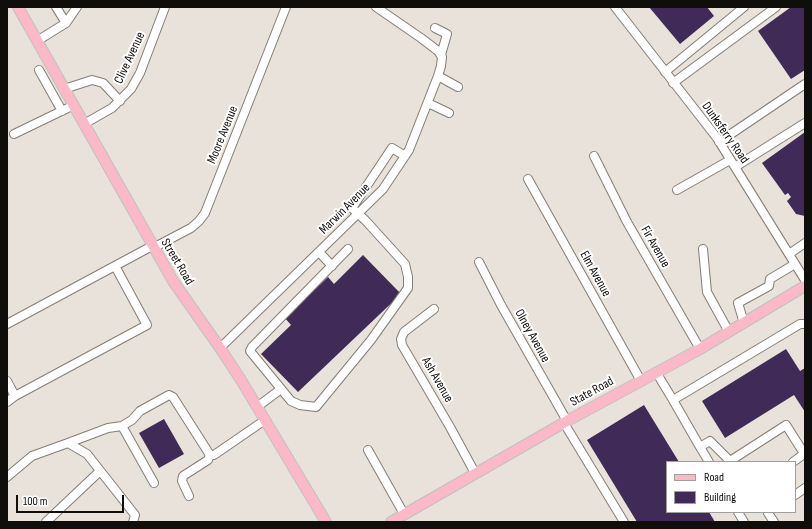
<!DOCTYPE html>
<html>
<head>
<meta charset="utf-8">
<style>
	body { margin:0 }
	#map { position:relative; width:812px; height:529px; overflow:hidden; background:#e8e2da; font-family:"Sofia Sans Condensed",sans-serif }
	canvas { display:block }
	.frame { position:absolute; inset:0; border:8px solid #100e0b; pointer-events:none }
	.legend { position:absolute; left:666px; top:461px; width:130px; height:52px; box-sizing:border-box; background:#fff; border:1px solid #9f9f9d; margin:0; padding:5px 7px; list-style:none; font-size:12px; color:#100e0b }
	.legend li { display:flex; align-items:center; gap:8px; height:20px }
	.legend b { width:20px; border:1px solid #9f9f9d }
	.scale { position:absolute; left:16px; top:495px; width:108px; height:18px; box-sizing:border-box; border:2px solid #100e0b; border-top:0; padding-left:5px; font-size:12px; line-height:14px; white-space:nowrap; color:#100e0b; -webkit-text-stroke:3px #fff; paint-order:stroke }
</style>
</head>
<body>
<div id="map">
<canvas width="812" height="529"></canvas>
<div class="frame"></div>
<ul class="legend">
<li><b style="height:5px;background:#fbb9c8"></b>Road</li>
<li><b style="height:11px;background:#402a58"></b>Building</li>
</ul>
<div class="scale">100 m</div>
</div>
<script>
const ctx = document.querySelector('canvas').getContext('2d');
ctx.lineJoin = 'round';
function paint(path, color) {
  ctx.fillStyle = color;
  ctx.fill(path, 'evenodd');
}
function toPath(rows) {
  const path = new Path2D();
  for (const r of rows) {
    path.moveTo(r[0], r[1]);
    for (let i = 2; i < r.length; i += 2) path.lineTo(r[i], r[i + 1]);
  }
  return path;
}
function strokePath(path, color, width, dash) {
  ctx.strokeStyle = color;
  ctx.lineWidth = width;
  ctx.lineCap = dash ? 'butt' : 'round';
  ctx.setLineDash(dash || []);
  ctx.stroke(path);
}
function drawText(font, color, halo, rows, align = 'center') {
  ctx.font = font + ' "Sofia Sans Condensed",sans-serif';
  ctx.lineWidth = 4;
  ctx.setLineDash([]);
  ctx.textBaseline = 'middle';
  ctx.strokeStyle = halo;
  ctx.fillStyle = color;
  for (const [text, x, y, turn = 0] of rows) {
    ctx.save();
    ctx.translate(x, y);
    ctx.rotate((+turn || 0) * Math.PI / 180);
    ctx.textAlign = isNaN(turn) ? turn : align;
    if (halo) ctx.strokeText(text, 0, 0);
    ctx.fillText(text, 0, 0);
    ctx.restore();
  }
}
paint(toPath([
	[649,7,707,7,714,16,680,44],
	[791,7,805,7,805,70,791,79,758,31],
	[805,132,805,216,796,214,787,201,791,197,788,193,785,195,762,163],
	[363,255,401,294,298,392,261,354,291,325,285,318,328,277,334,284],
	[786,349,800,371,805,368,805,412,794,395,725,438,702,401],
	[644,405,679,462,667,462,667,512,709,512,715,522,637,522,587,440],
	[164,419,184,454,159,468,139,433]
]), '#402a58');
const minor = toPath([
	[615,7,717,138,805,280],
	[66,23,77,7],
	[435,28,447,34,441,55],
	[37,41,66,23,56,7],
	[39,70,62,111],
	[665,72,744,7],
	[438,76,458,87],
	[673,83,776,7],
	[64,89,92,80,103,83,120,101],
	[428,103,449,113],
	[84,124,112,108,131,89,140,73,165,7],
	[14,134,74,105],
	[719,142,805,84],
	[594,156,627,222,700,349],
	[735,167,805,123],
	[528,179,641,381],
	[677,190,730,160],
	[153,248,191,228,199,221,205,213,286,7],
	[348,249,252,347,250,351,291,401,300,405,316,407,371,340,408,288,408,277,405,264,366,221,352,208,392,148,405,156],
	[703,249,707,292,729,332],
	[319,252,332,266],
	[789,254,805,243],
	[479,262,501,305,567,421],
	[434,309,404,332,401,339,402,345,450,427,475,473],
	[744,323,738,303,769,286,770,279,795,264],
	[7,324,152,246],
	[220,348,376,196,383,189,409,150,438,76,441,66,442,57,438,51,421,38,376,7],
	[656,372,673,400,800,324,805,324],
	[7,381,15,396,147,325,115,266],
	[673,400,700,447,710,441,730,461],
	[7,402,15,396],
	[257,407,281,389],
	[564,423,624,522],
	[68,443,108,428,122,426],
	[700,447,709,462],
	[368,450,404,514],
	[731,462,730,461,786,425,805,455],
	[793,462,804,454],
	[7,477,32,456,68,443,87,454,135,515,133,522],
	[154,483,122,426,132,420,140,411,169,395,173,397,210,455,214,455,265,420],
	[795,495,805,488],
	[189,496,182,481,183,476,208,460,210,455],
	[738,512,744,522],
	[768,513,774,522],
	[46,522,100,471]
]);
const major = toPath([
	[18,7,173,281,220,348,241,380,326,522],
	[391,522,567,421,700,349,805,286]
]);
strokePath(minor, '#837e76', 10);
strokePath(major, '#c1c0c0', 12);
strokePath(minor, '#fff', 8);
strokePath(major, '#fbb9c8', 10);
drawText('13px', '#100e0b', '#fff', [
	["Clive Avenue",130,58,-65],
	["Dunksferry Road",725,133,55],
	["Moore Avenue",223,135,-68],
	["Marwin Avenue",345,209,-45],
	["Fir Avenue",655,247,60],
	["Street Road",177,262,59],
	["Elm Avenue",595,274,61],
	["Olney Avenue",532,336,61],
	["Ash Avenue",437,380,60],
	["State Road",592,392,-29]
]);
</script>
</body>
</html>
